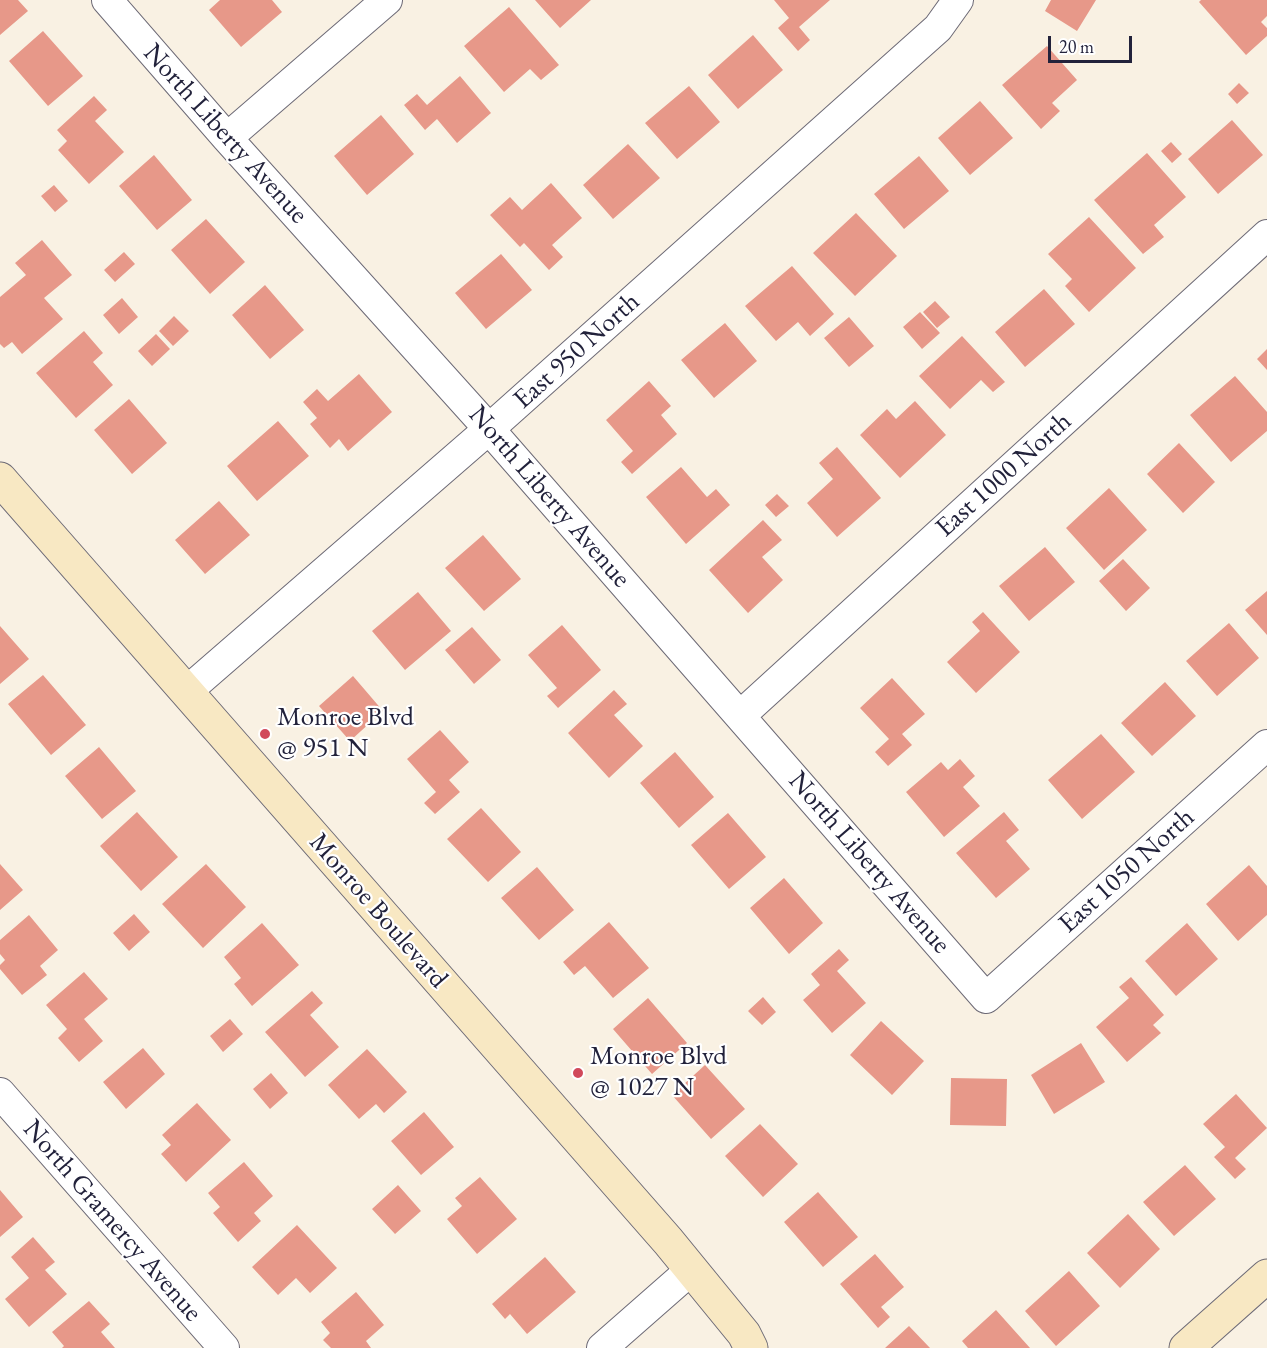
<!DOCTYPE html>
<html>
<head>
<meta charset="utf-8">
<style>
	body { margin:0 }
	#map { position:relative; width:1267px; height:1348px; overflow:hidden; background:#f9f1e3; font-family:"EB Garamond",serif }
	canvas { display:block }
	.scale { position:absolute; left:1048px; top:36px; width:84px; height:27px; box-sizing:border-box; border:3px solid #22223b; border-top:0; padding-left:8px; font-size:18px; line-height:21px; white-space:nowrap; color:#22223b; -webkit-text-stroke:4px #fff; paint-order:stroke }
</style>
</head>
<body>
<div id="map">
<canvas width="1267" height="1348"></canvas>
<div class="scale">20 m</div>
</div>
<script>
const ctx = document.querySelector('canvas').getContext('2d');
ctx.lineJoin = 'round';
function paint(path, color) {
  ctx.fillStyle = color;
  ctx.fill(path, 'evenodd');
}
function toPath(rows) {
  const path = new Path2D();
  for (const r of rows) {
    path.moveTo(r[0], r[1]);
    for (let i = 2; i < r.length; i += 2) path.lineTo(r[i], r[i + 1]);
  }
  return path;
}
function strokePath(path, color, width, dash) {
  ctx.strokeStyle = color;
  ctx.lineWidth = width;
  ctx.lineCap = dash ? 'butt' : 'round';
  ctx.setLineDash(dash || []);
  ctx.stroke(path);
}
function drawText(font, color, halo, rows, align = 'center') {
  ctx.font = font + ' "EB Garamond",serif';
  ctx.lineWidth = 4.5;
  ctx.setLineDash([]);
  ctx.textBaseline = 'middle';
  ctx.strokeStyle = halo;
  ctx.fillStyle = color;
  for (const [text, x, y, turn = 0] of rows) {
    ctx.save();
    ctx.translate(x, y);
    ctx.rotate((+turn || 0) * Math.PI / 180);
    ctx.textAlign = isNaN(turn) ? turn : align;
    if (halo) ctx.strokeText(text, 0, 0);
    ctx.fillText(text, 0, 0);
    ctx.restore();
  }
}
paint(toPath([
	[0,0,18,0,28,11,0,35],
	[220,0,272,0,282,12,241,47,209,10],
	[535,0,591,0,560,28],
	[774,0,830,0,799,27,810,40,798,51,778,28,789,18],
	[1051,0,1096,0,1077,31,1045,11],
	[1201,0,1267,0,1267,16,1261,22,1267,28,1267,36,1246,55,1199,2],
	[509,7,559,65,541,80,530,69,504,92,464,46],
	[43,31,83,76,48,106,9,61],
	[753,35,783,70,738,109,708,75],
	[1047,46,1077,80,1052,103,1060,111,1041,129,1002,85],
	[460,76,491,113,457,143,437,119,425,130,404,105,417,94,427,105],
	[1239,83,1249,93,1237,104,1228,94],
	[689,86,720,122,677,159,645,123],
	[94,96,107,110,95,121,124,152,89,184,58,150,67,141,57,130],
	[980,101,1013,138,970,175,938,138],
	[381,115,414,154,367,195,334,156],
	[1232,120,1263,155,1218,194,1188,159],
	[1171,142,1182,154,1172,163,1161,151],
	[628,144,660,178,613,219,583,185],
	[1147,153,1186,197,1154,225,1164,237,1143,254,1094,200],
	[154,155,192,200,157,230,119,186],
	[919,156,949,191,904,229,874,194],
	[551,183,582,218,552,245,563,257,549,270,524,243,520,247,490,215,510,197,522,210],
	[54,185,68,201,55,212,41,196],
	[856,213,897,256,855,296,813,253],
	[1089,217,1136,268,1089,312,1065,286,1072,279,1048,254],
	[206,219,245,262,210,294,171,250],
	[42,240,72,275,44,298,63,319,22,354,12,342,4,348,0,344,0,297,26,275,15,263],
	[124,252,135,264,115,282,104,270],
	[501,254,532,290,486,329,455,293],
	[792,266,834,314,810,336,798,322,776,341,745,306],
	[265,285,304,330,270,359,232,315],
	[1044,289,1075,324,1025,367,995,332],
	[122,298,138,317,119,334,103,315],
	[935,301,950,317,937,328,923,312],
	[920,312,940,333,922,349,903,327],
	[174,316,189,331,173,346,159,331],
	[849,317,874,346,849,367,824,338],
	[725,323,757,361,714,398,681,360],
	[84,331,103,353,93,362,113,385,76,418,36,373],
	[156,334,170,349,152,366,138,351],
	[962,336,1005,382,993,392,981,380,950,409,919,376],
	[1267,349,1267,370,1257,359],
	[359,374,392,412,348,451,339,439,330,448,310,424,317,418,303,402,317,389,328,401],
	[1235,376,1267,412,1267,431,1231,462,1190,415],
	[649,381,671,406,661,415,677,434,632,474,621,462,633,451,606,420],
	[129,399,167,443,132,474,94,430],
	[915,401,946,435,900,478,860,435,887,409,896,419],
	[278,421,309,456,257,501,227,466],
	[1179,443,1215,482,1183,513,1147,474],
	[837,447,881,498,837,537,807,503,833,479,819,463],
	[681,467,707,497,716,489,730,505,686,544,646,497],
	[1109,488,1147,530,1104,570,1066,528],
	[777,494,789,506,776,517,765,505],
	[219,501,250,535,205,574,175,540],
	[763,520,782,540,762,557,783,580,748,613,709,570],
	[483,535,521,579,484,611,445,568],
	[1045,547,1075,582,1029,621,999,586],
	[1123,559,1150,588,1126,611,1099,581],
	[1267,591,1267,635,1245,610],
	[418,592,451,631,405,670,372,631],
	[983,612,1020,652,976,693,947,662,980,631,972,622],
	[1229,623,1259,658,1217,696,1186,661],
	[562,625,601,670,558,708,547,696,557,688,528,655],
	[0,626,29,659,0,684],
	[472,627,501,660,474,684,445,650],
	[43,675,86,725,51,755,8,704],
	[353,676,383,711,350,741,319,706],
	[892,678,925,714,902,734,912,745,888,766,875,752,889,739,860,708],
	[1165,682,1196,716,1152,756,1121,723],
	[614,690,627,704,614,715,643,746,609,778,568,733],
	[440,730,469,762,449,780,460,792,435,814,424,803,436,792,407,759],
	[1101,734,1135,772,1082,819,1048,780],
	[99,747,136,791,102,819,65,776],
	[675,752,714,797,679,828,640,783],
	[960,759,975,776,963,787,980,806,944,837,906,792,941,762,948,770],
	[481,808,521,852,488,882,447,839],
	[137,812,178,857,141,891,100,846],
	[1004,812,1019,830,1006,841,1030,869,996,898,956,853],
	[728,813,766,857,729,889,691,845],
	[0,864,23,890,0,910],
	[206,864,246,907,203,948,162,904],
	[1249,865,1267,886,1267,915,1238,941,1206,904],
	[537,867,574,910,539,940,501,898],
	[784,878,823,923,789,954,750,908],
	[134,914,150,932,129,951,113,933],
	[29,915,58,950,40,966,47,975,22,995,0,969,0,965,5,960,0,954,0,940],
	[609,922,649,968,613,998,585,966,574,975,563,962],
	[262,923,299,965,252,1006,234,984,241,978,224,957],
	[1187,923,1218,959,1176,996,1145,961],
	[839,949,849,960,837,971,866,1003,832,1033,803,1000,820,985,811,974],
	[84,972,108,999,84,1019,103,1041,79,1062,58,1038,67,1029,46,1005],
	[1131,977,1164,1015,1153,1025,1161,1033,1127,1062,1096,1027,1129,998,1119,987],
	[312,991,323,1003,310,1015,339,1047,305,1077,265,1032],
	[763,997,776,1012,762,1025,748,1011],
	[648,998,687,1043,652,1074,613,1029],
	[230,1019,243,1034,223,1052,210,1036],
	[881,1021,924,1061,892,1095,850,1055],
	[1081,1043,1105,1082,1054,1114,1031,1075],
	[143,1048,165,1074,126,1109,103,1082],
	[367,1049,407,1092,384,1113,376,1104,359,1119,328,1085],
	[705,1065,745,1109,711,1139,672,1095],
	[271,1073,288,1093,270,1109,253,1089],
	[951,1078,1007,1079,1006,1126,950,1125],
	[1236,1094,1267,1128,1235,1158,1246,1169,1235,1179,1214,1157,1225,1147,1203,1124],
	[197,1103,231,1140,186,1182,161,1154,171,1145,162,1135],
	[424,1112,454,1147,421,1175,391,1141],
	[760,1124,798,1164,763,1197,725,1156],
	[244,1162,273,1196,254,1213,261,1221,238,1242,213,1213,220,1207,208,1193],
	[1185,1165,1216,1199,1174,1236,1143,1202],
	[480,1177,517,1219,477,1254,447,1219,462,1206,455,1198],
	[398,1185,421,1211,395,1234,372,1209],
	[0,1190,23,1217,0,1237],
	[818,1192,858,1237,823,1267,784,1222],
	[1128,1214,1160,1249,1120,1288,1087,1253],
	[297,1225,337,1268,310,1293,296,1278,278,1295,252,1267],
	[33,1237,55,1262,45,1270,67,1294,29,1327,5,1299,29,1278,11,1257],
	[875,1254,904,1287,881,1307,890,1317,878,1328,840,1284],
	[545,1257,576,1292,527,1334,510,1314,505,1319,492,1304],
	[1069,1271,1100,1306,1056,1346,1025,1311],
	[356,1292,384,1325,366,1341,371,1348,331,1348,323,1340,330,1333,321,1322],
	[89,1301,110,1324,101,1332,115,1348,62,1348,64,1346,52,1332],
	[996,1310,1030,1348,968,1348,962,1341],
	[909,1326,930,1348,885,1348]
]), '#e79889');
const street = toPath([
	[107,0,227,138,489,429,986,998,1267,745],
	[227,138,387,0],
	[186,692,489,429,938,28,958,0],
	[741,715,1267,235],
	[0,1093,224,1348],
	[602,1348,692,1269]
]);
const secondary = toPath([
	[0,479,668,1241,744,1334,751,1348],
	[1186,1348,1267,1276]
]);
strokePath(street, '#6d6a76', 32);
strokePath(secondary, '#6d6a76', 35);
strokePath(street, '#fff', 30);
strokePath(secondary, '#f8e8c3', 33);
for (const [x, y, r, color] of [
	[265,734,6,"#d1495b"],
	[578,1073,6,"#d1495b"]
]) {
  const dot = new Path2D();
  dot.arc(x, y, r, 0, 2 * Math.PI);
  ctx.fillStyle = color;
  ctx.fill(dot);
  strokePath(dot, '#fff', 2);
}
drawText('27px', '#22223b', '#fff', [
	["North Liberty Avenue",225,134,48],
	["East 950 North",577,351,-42],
	["East 1000 North",1004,475,-42],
	["North Liberty Avenue",549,497,49],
	["North Liberty Avenue",869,863,49],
	["East 1050 North",1127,871,-42],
	["Monroe Boulevard",378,911,49],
	["North Gramercy Avenue",112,1221,49]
]);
drawText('27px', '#22223b', '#fff', [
	["Monroe Blvd",277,718],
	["@ 951 N",277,749],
	["Monroe Blvd",590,1057],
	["@ 1027 N",590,1088]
], 'left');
</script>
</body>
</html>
